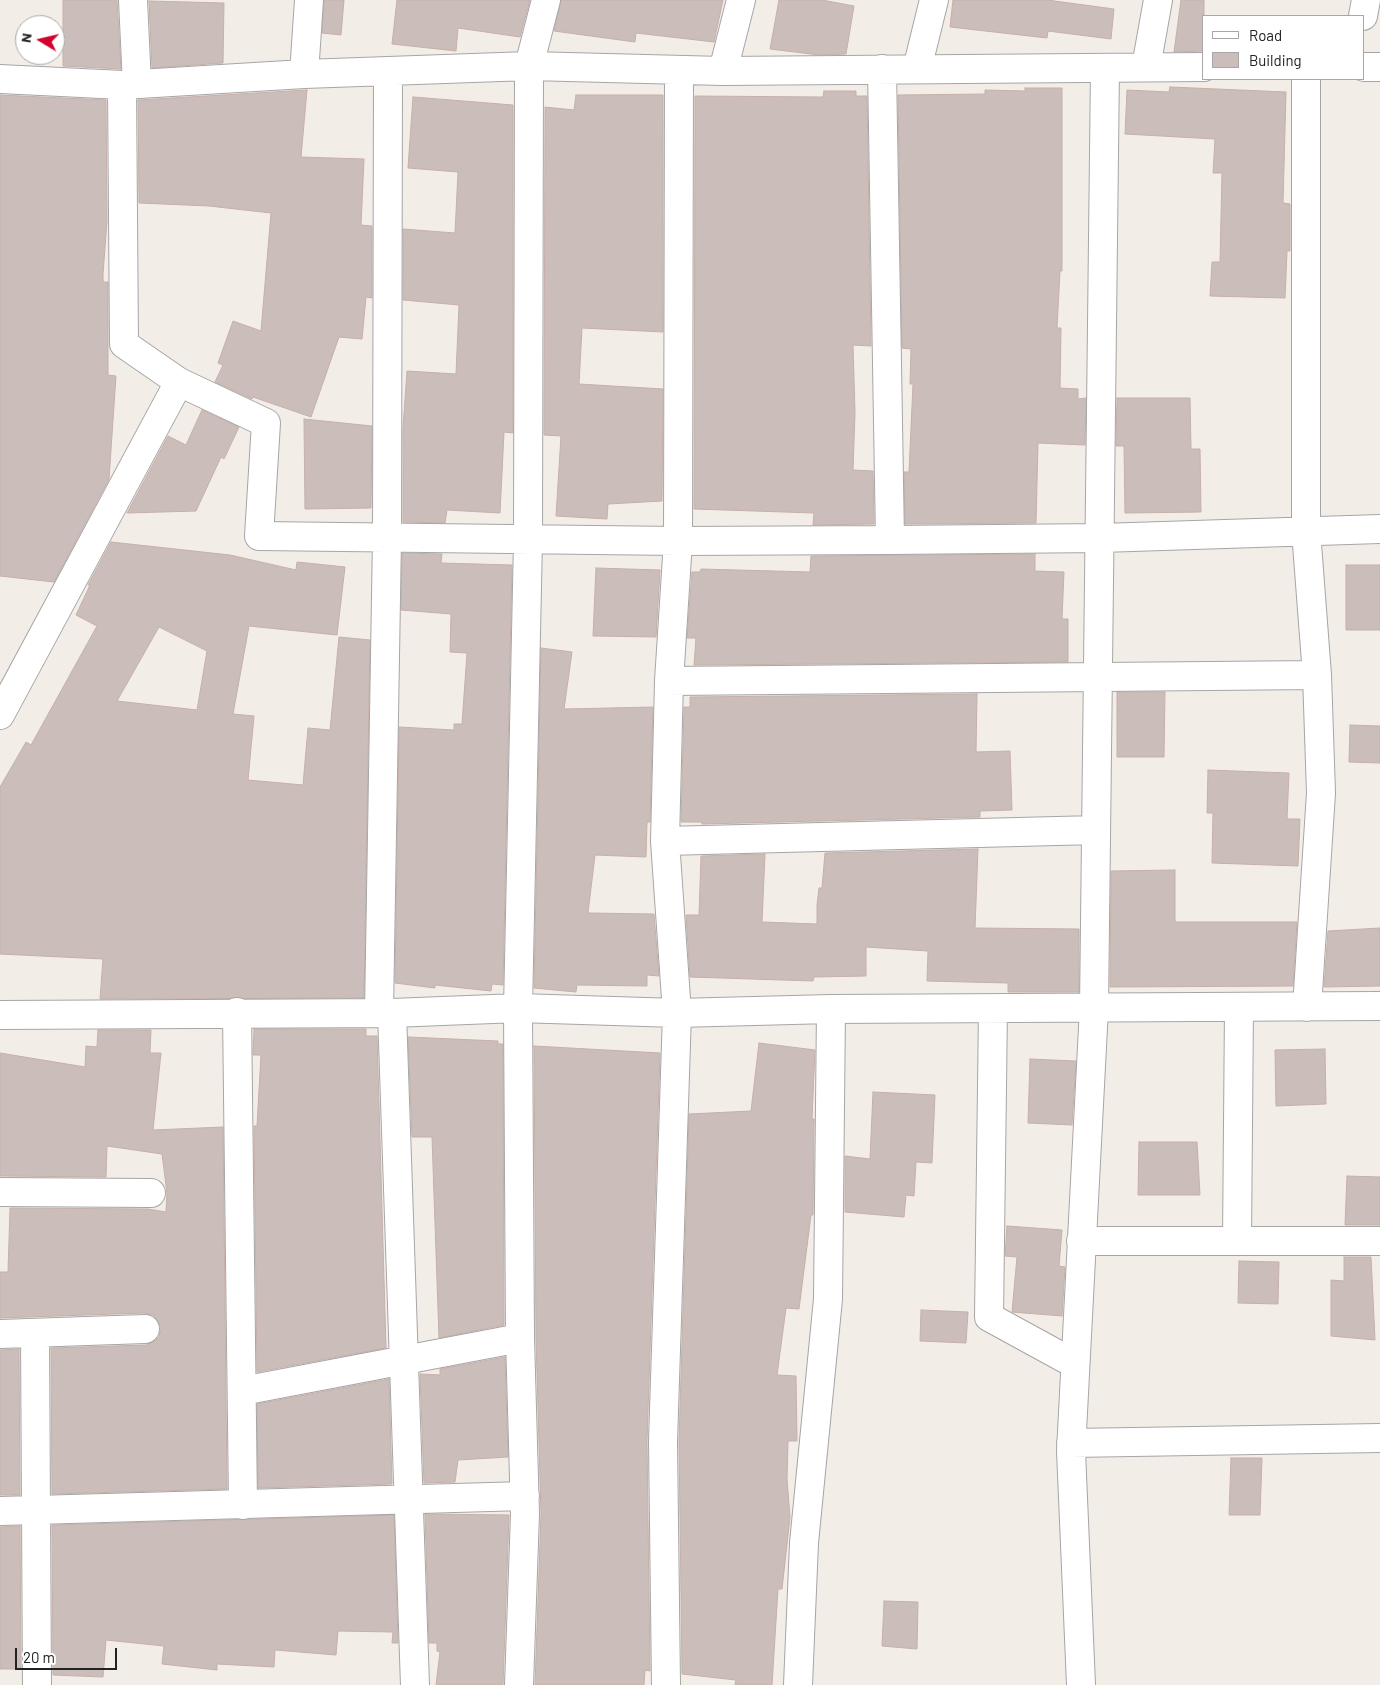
<!DOCTYPE html>
<html>
<head>
<meta charset="utf-8">
<style>
	body { margin:0 }
	#map { position:relative; width:1380px; height:1685px; overflow:hidden; background:#f3ede8; font-family:Barlow,sans-serif }
	canvas { display:block }
	.legend { position:absolute; left:1202px; top:15px; width:162px; height:65px; box-sizing:border-box; background:#fff; border:1px solid #a7a7a7; margin:0; padding:6px 9px; list-style:none; font-size:15px; color:#222 }
	.legend li { display:flex; align-items:center; gap:10px; height:25px }
	.legend b { width:25px; border:1px solid #a7a7a7 }
	.north { position:absolute; left:15px; top:15px; width:50px; height:50px; box-sizing:border-box; background:#fff; border:1px solid #a7a7a7; border-radius:50%; rotate:279deg; font-size:14px; font-weight:700; line-height:20px; text-align:center; color:#222 }
	.north::after { content:''; display:block; margin:auto; width:18px; height:22px; background:#d4002d; clip-path:polygon(50% 0,100% 100%,50% 72%,0 100%) }
	.scale { position:absolute; left:15px; top:1648px; width:102px; height:22px; box-sizing:border-box; border:2px solid #222; border-top:0; padding-left:6px; font-size:15px; line-height:18px; white-space:nowrap; color:#222; -webkit-text-stroke:4px #fff; paint-order:stroke }
</style>
</head>
<body>
<div id="map">
<canvas width="1380" height="1685"></canvas>
<ul class="legend">
<li><b style="height:6px;background:#fff"></b>Road</li>
<li><b style="height:14px;background:#cbbeba"></b>Building</li>
</ul>
<div class="north">N</div>
<div class="scale">20 m</div>
</div>
<script>
const ctx = document.querySelector('canvas').getContext('2d');
ctx.lineJoin = 'round';
function paint(path, color) {
  ctx.fillStyle = color;
  ctx.fill(path, 'evenodd');
}
function toPath(rows) {
  const path = new Path2D();
  for (const r of rows) {
    path.moveTo(r[0], r[1]);
    for (let i = 2; i < r.length; i += 2) path.lineTo(r[i], r[i + 1]);
  }
  return path;
}
function strokePath(path, color, width, dash) {
  ctx.strokeStyle = color;
  ctx.lineWidth = width;
  ctx.lineCap = dash ? 'butt' : 'round';
  ctx.setLineDash(dash || []);
  ctx.stroke(path);
}
const building = toPath([
	[63,0,117,0,121,69,63,66,63,0],
	[324,0,344,0,341,35,322,33,324,0],
	[397,0,530,0,520,37,458,28,456,51,392,44,397,0],
	[561,0,723,0,714,42,636,33,635,42,554,31,561,0],
	[779,0,822,0,854,6,846,54,819,55,770,49,779,0],
	[953,0,1047,0,1114,9,1111,39,1048,31,1047,38,950,27,953,0],
	[1181,0,1204,0,1204,51,1174,52,1181,0],
	[149,1,224,3,223,63,152,68,149,1],
	[1170,87,1286,92,1283,203,1290,204,1290,251,1287,251,1285,298,1210,296,1212,262,1220,262,1222,173,1213,173,1215,139,1125,134,1127,90,1169,92,1170,87],
	[1025,88,1062,88,1062,271,1060,271,1057,328,1061,328,1060,388,1078,389,1078,399,1086,398,1085,445,1038,443,1036,523,905,524,904,472,909,472,913,384,910,384,911,349,902,348,898,95,985,94,985,90,1025,91,1025,88],
	[307,90,301,157,364,159,361,225,372,226,372,298,366,297,362,339,339,337,311,417,253,397,252,399,215,382,223,365,218,363,233,321,261,331,271,213,209,206,139,203,138,100,307,90],
	[824,91,856,91,856,96,867,96,871,346,853,345,855,413,853,470,873,471,874,524,813,525,814,513,694,509,695,96,823,97,824,91],
	[0,95,106,100,107,221,103,274,103,282,108,282,108,375,116,376,109,479,54,582,0,576,0,95],
	[576,95,663,95,663,332,582,328,579,384,663,389,662,501,608,504,607,519,556,516,561,436,544,435,545,107,574,110,576,95],
	[413,97,513,105,513,433,504,432,500,513,447,510,445,523,403,522,403,428,407,371,456,374,459,305,403,300,403,229,455,233,458,172,408,168,413,97],
	[1117,398,1190,398,1191,449,1200,449,1201,512,1125,513,1124,446,1116,446,1117,398],
	[202,410,239,427,224,459,221,457,196,511,127,513,168,436,186,445,202,410],
	[304,419,372,426,371,508,305,509,304,419],
	[111,542,230,555,296,570,297,562,345,567,337,635,249,626,233,714,254,716,248,780,303,785,308,728,330,730,339,637,370,640,364,998,100,999,103,959,0,954,0,787,26,742,31,745,97,626,76,615,90,585,88,585,111,542],
	[159,627,207,651,197,710,117,701,159,627],
	[402,553,442,554,441,563,512,565,503,985,492,984,491,991,435,985,435,988,395,983,399,727,454,730,454,724,462,724,467,653,450,652,451,614,401,610,402,553],
	[1035,554,1035,571,1064,572,1062,619,1068,619,1068,662,694,665,696,638,687,638,692,572,700,572,701,569,810,572,811,556,1035,554],
	[1346,565,1380,565,1380,630,1346,630,1346,565],
	[596,568,660,570,656,637,593,636,596,568],
	[541,648,572,652,564,709,653,707,650,822,647,822,646,857,595,855,588,913,654,914,659,976,647,975,647,986,577,985,576,992,534,988,541,648],
	[1117,692,1165,692,1164,757,1117,757,1117,692],
	[977,694,976,752,1010,751,1012,810,980,811,980,817,702,824,702,822,681,822,684,707,690,707,690,697,977,694],
	[1350,725,1380,726,1380,763,1349,762,1350,725],
	[1208,770,1289,773,1287,819,1300,819,1298,866,1212,863,1213,813,1207,813,1208,770],
	[978,849,975,928,1079,929,1079,992,1008,992,1008,983,927,981,928,951,866,947,866,976,814,977,813,981,690,977,686,915,699,915,701,856,765,854,762,922,817,924,817,905,819,888,822,888,825,853,978,849],
	[1175,870,1175,922,1297,922,1293,986,1110,987,1111,871,1175,870],
	[1380,928,1380,986,1324,987,1328,931,1380,928],
	[254,1029,366,1029,366,1036,377,1036,386,1348,257,1372,254,1126,257,1126,261,1055,253,1055,254,1029],
	[98,1030,151,1030,150,1053,161,1053,153,1130,223,1127,227,1489,52,1494,51,1348,146,1345,153,1342,159,1337,161,1328,158,1321,153,1315,144,1313,0,1318,0,1272,8,1272,10,1208,148,1209,166,1212,167,1193,162,1154,107,1146,106,1177,0,1176,0,1053,85,1067,86,1046,97,1047,98,1030],
	[408,1037,498,1041,498,1044,503,1044,504,1325,439,1338,432,1137,412,1137,408,1037],
	[759,1043,815,1050,812,1119,814,1119,813,1215,811,1215,799,1309,786,1308,777,1375,796,1376,797,1441,788,1441,787,1479,790,1517,782,1589,778,1589,772,1685,735,1685,736,1680,682,1674,679,1441,689,1114,751,1111,759,1043],
	[534,1046,660,1053,647,1441,650,1671,645,1670,644,1685,535,1685,541,1514,536,1338,534,1046],
	[1325,1049,1326,1104,1276,1106,1275,1050,1325,1049],
	[1030,1059,1076,1061,1072,1125,1028,1123,1030,1059],
	[873,1092,935,1095,932,1163,916,1162,914,1196,906,1195,904,1217,845,1212,845,1156,870,1159,873,1092],
	[1139,1142,1197,1142,1200,1195,1138,1195,1139,1142],
	[1347,1176,1380,1177,1380,1225,1345,1225,1347,1176],
	[1007,1226,1062,1230,1059,1266,1065,1267,1062,1316,1012,1312,1017,1257,1005,1256,1007,1226],
	[1344,1257,1371,1257,1375,1340,1331,1336,1331,1280,1344,1281,1344,1257],
	[1239,1261,1279,1262,1278,1304,1238,1303,1239,1261],
	[921,1310,968,1312,966,1343,920,1341,921,1310],
	[19,1349,20,1495,0,1495,0,1350,19,1349],
	[505,1357,508,1457,458,1460,455,1482,424,1483,420,1374,440,1375,440,1369,505,1357],
	[389,1379,392,1484,258,1488,257,1404,389,1379],
	[1231,1458,1262,1458,1260,1515,1229,1515,1231,1458],
	[425,1514,509,1515,503,1685,436,1685,440,1652,437,1651,437,1643,429,1643,425,1514],
	[394,1515,398,1643,392,1643,393,1632,338,1631,336,1655,275,1650,274,1667,217,1664,217,1670,162,1664,164,1646,106,1640,103,1677,53,1675,52,1525,394,1515],
	[20,1526,21,1669,0,1669,0,1527,20,1526],
	[884,1601,918,1602,917,1649,882,1646,884,1601]
]);
paint(building, '#cbbeba');
strokePath(building, '#c6afa9', 1);
const minor = toPath([
	[133,0,137,84],
	[1363,16,1366,0],
	[1146,67,1158,0],
	[1364,67,1380,67],
	[882,69,890,540],
	[917,69,934,0],
	[723,71,741,0],
	[304,74,309,0],
	[0,79,122,85,304,74,529,66,723,71,1204,67],
	[1306,79,1306,531,1317,675,1321,793,1307,1007],
	[122,85,124,344,179,382,266,423,259,536,678,541,890,540,1101,538,1380,529],
	[669,681,1317,675],
	[0,715,179,382],
	[665,841,1096,830],
	[993,1009,989,1317,1075,1364],
	[237,1012,243,1505],
	[379,1012,387,538,388,71],
	[392,1013,415,1685],
	[0,1015,392,1013,518,1008,677,1013,831,1009,1380,1006],
	[0,1192,151,1193],
	[1081,1241,1380,1241],
	[1237,1241,1239,1007],
	[0,1334,145,1329],
	[35,1334,37,1685],
	[242,1391,520,1338],
	[1071,1443,1380,1438],
	[0,1511,525,1496],
	[519,1685,525,1514,520,1338,518,1008,528,540,529,66,546,0],
	[666,1685,663,1441,677,1013,665,841,669,681,678,541,679,70],
	[798,1685,804,1543,828,1299,831,1009],
	[1081,1685,1071,1451,1094,1008,1105,68]
]);
strokePath(minor, '#a6a6a6', 30);
strokePath(minor, '#fff', 28);
</script>
</body>
</html>
